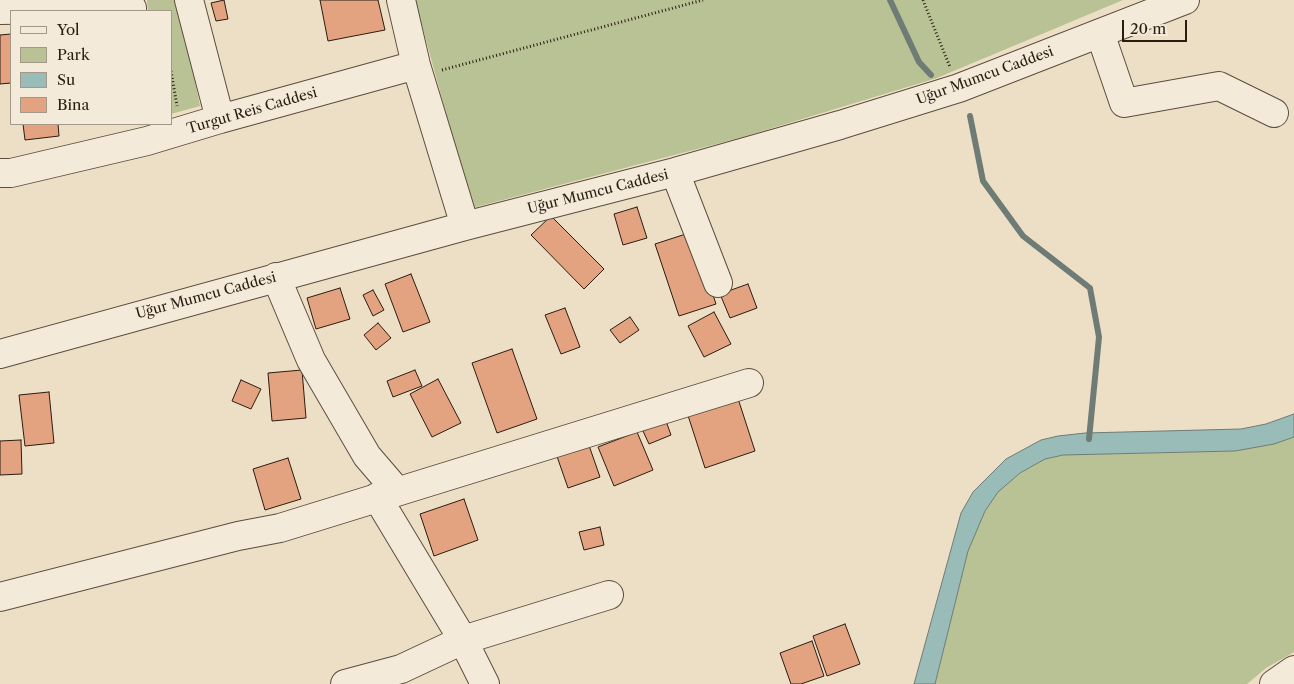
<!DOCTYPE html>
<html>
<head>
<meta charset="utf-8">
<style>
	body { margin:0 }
	#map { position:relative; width:1294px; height:684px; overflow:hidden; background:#eddfc5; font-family:"Libre Caslon Text",serif }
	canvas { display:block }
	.legend { position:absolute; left:10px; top:10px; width:162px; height:115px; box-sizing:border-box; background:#f3ead9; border:1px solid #a39889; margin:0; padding:6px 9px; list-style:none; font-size:15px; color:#2b1c10 }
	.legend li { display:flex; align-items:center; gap:10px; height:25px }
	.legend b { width:25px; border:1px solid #a39889 }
	.scale { position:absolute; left:1122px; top:20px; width:65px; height:22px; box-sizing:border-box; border:2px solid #2b1c10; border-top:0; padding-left:6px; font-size:15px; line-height:18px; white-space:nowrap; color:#2b1c10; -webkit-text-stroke:4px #f3ead9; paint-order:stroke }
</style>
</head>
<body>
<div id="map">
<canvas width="1294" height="684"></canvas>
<ul class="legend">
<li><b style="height:6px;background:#f3ead9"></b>Yol</li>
<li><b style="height:14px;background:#b8c295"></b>Park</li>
<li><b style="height:14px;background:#9abcb9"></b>Su</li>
<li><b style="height:14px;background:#e3a280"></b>Bina</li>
</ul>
<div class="scale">20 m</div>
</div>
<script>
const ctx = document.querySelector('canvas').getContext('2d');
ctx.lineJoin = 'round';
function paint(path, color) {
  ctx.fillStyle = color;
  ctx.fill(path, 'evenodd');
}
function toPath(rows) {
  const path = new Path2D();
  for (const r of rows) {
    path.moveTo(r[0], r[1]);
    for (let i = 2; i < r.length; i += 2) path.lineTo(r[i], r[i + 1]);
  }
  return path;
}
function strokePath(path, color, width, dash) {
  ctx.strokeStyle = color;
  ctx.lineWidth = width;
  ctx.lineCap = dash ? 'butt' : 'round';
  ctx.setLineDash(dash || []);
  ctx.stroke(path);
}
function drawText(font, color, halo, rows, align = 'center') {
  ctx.font = font + ' "Libre Caslon Text",serif';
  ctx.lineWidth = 4;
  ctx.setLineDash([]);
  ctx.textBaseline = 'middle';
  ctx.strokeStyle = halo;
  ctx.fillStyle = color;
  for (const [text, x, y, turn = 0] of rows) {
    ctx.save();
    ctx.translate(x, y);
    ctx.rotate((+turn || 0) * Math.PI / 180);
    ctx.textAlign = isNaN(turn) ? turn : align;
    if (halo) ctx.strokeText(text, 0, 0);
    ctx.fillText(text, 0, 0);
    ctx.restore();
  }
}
paint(toPath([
	[147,0,178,0,200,106,171,114,171,11,148,11],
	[415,0,1123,0,937,78,743,137,472,208],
	[1294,437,1294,652,1266,668,1247,684,935,684,968,551,985,511,998,492,1020,473,1045,459,1063,455,1235,451,1274,444]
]), '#b8c295');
const water = toPath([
	[1294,414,1294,437,1274,444,1235,451,1063,455,1045,459,1020,473,998,492,985,511,968,551,935,684,914,684,961,513,973,492,1006,459,1041,440,1058,436,1085,433,1241,429,1266,424,1294,414]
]);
paint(water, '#9abcb9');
strokePath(water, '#6e7c75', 1);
strokePath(toPath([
	[890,0,919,62,931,75],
	[970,116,983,181,1023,236,1090,288,1099,337,1089,439]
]), '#6e7c75', 6);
const building = toPath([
	[224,0,228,19,216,21,211,3,224,0],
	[320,0,378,0,385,30,328,41,320,0],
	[11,34,11,83,0,84,0,35,11,34],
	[23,124,58,124,59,136,25,140,23,124],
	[637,207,647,238,623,245,614,214,637,207],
	[551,216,604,269,584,289,531,235,551,216],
	[692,232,716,304,679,316,655,244,692,232],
	[411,274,430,322,403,332,385,284,411,274],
	[748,284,757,308,730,318,720,294,748,284],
	[340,288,350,319,316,329,307,298,340,288],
	[373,290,384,310,373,316,363,295,373,290],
	[565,308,580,347,561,354,545,315,565,308],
	[714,312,731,344,704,357,688,326,714,312],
	[630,317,639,330,620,343,610,330,630,317],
	[378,323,391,338,376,350,364,335,378,323],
	[512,349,537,419,497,433,472,363,512,349],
	[302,370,306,418,272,421,268,373,302,370],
	[415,370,422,386,393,397,387,381,415,370],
	[438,379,461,423,432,437,410,394,438,379],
	[241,380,261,389,251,409,232,401,241,380],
	[732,380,755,451,705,468,682,397,732,380],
	[49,392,54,443,25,446,19,395,49,392],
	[666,421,671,435,649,444,643,431,666,421],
	[637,432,653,470,614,486,598,447,637,432],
	[585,434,600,477,568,488,553,445,585,434],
	[21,440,22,474,0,475,0,441,21,440],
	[288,458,301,499,265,510,253,469,288,458],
	[464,499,478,540,434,556,420,514,464,499],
	[600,527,604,545,584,550,579,532,600,527],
	[845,624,860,664,827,676,813,636,845,624],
	[812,641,824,676,801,684,791,684,780,653,812,641]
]);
paint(building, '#e3a280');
strokePath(building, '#2b1c10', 1);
const minor = toPath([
	[189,0,220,119],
	[401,0,416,65,465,226],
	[0,10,132,8,132,11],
	[1100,33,1124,103,1219,86,1274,113],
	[675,172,718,283],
	[0,173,11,173,147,141,220,119,416,65],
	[276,277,311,360,367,456,397,491],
	[0,354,465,226,675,172,840,125,959,88,1185,0],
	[377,497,463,640,485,684],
	[0,597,238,536,280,528,749,383],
	[345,684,401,669,463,640,609,595],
	[1274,684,1294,670]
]);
strokePath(minor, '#5c4d3d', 30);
strokePath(toPath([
	[923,0,950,67],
	[442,70,703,0],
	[171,71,177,106]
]), '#2b1c10', 3, [1, 2.5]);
strokePath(minor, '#f3ead9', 28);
drawText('14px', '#2b1c10', '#f3ead9', [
	["Uğur Mumcu Caddesi",985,76,-20],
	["Turgut Reis Caddesi",252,111,-16],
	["Uğur Mumcu Caddesi",598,192,-14],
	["Uğur Mumcu Caddesi",206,296,-15]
]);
</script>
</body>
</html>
